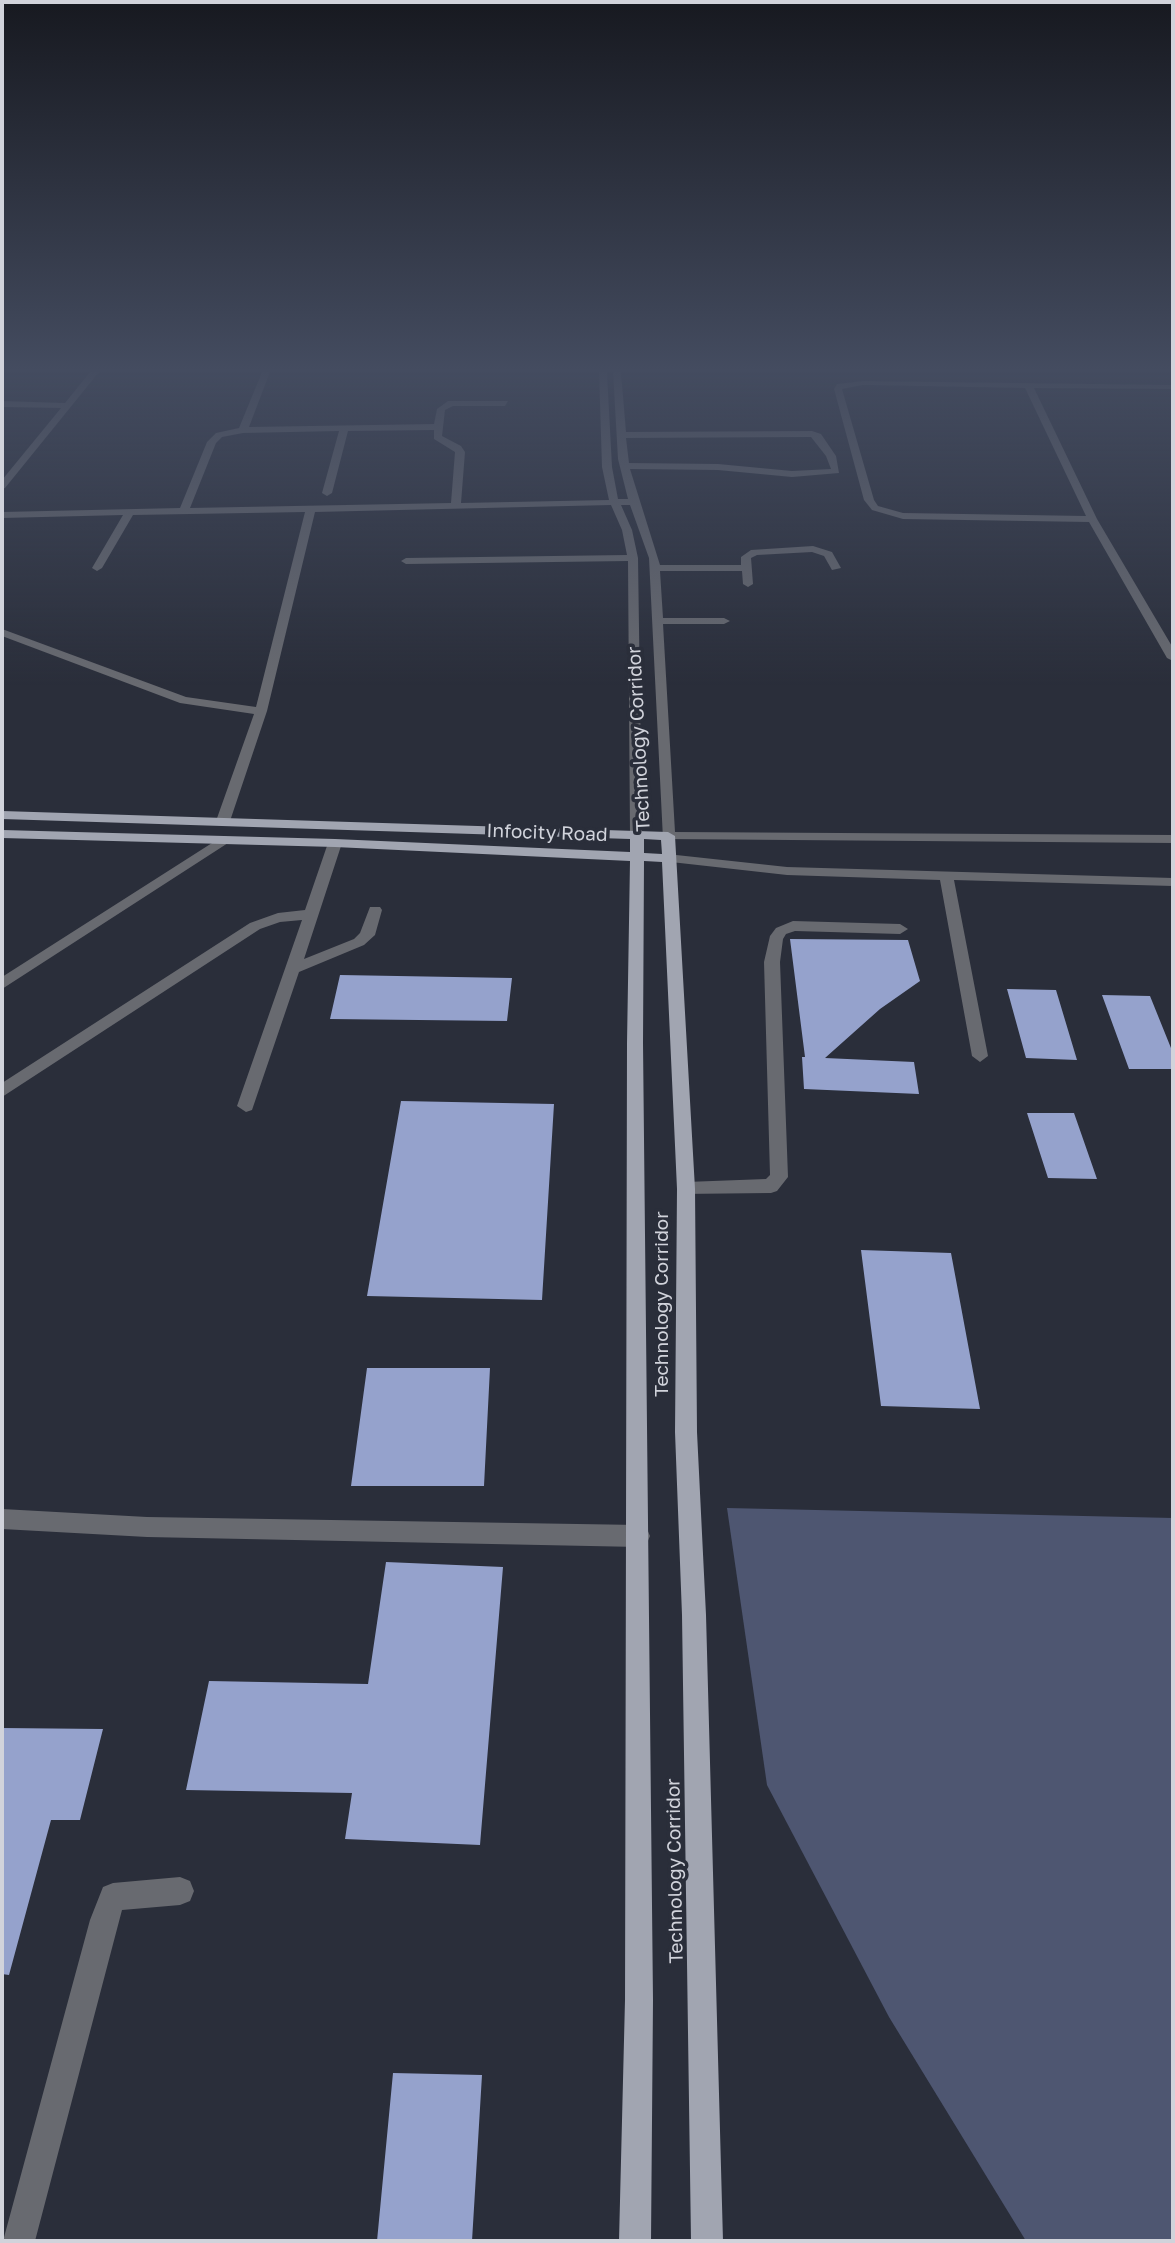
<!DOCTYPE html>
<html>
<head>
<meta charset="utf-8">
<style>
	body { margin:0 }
	#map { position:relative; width:1175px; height:2243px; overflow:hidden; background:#2a2e3a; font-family:"Golos Text",sans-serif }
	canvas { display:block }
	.frame { position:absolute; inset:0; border:4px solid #d1d3db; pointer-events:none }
</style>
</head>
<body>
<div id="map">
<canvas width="1175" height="2243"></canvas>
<div class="frame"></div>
</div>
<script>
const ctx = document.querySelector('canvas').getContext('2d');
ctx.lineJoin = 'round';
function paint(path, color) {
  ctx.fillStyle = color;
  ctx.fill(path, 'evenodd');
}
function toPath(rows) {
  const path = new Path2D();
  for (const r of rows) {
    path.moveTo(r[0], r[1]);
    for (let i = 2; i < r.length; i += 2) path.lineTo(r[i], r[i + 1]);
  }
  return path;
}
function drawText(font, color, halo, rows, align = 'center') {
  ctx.font = font + ' "Golos Text",sans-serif';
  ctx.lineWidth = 7;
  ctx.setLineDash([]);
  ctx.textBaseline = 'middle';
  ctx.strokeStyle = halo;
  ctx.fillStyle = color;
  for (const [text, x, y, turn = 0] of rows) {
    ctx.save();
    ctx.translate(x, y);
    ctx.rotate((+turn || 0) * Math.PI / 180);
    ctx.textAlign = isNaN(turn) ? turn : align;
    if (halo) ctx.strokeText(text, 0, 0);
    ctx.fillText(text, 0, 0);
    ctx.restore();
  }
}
paint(toPath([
	[727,1508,1173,1518,1173,2241,1026,2241,889,2017,767,1785]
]), '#4e5671');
paint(toPath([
	[790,939,908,940,920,981,880,1009,825,1058,914,1062,919,1094,804,1089,802,1057,805,1057],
	[340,975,512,978,507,1021,330,1019],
	[1007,989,1056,990,1077,1060,1026,1058],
	[1102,995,1150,996,1173,1053,1173,1069,1129,1069],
	[401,1101,554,1104,542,1300,367,1296],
	[1027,1113,1074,1113,1097,1179,1048,1178],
	[861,1250,951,1253,980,1409,881,1406],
	[367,1368,490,1368,484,1486,351,1486],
	[386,1562,503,1567,480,1845,345,1839,352,1793,186,1790,209,1681,368,1684],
	[2,1728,103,1729,80,1820,51,1820,9,1975,2,1974],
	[393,2073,482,2075,472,2241,377,2241]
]), '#95a2cc');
paint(toPath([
	[90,372,99,372,5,488,2,489,2,480,61,408,2,407,2,401,65,403,90,372],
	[262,372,270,372,249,427,434,424,437,409,448,401,508,401,505,406,453,406,445,410,442,436,461,446,465,452,461,503,609,500,602,467,599,372,607,372,612,467,618,499,628,499,618,459,613,372,621,372,626,432,812,431,821,434,836,456,839,473,792,477,718,470,630,469,660,565,741,565,741,557,751,550,813,546,832,552,841,568,832,570,824,556,812,552,757,555,751,558,753,584,748,587,743,584,742,571,660,571,663,618,724,618,730,621,724,624,663,624,675,832,1173,835,1173,843,663,839,649,558,630,505,621,505,632,530,638,558,642,838,632,838,630,835,628,561,406,564,401,561,406,558,627,555,622,530,611,505,315,512,267,711,230,821,223,825,218,824,216,821,254,714,180,703,2,636,2,629,186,697,256,707,305,512,133,515,102,568,97,571,92,568,123,515,2,518,2,512,180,508,207,442,216,433,239,428,262,372],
	[434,430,434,439,455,452,451,503,190,508,216,443,222,437,243,433,339,431,322,493,327,496,332,493,348,431,434,430],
	[811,437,826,456,831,469,792,471,718,464,629,463,626,438,811,437],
	[863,381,1173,385,1173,389,1034,388,1097,519,1173,648,1173,661,1167,658,1089,522,903,519,872,510,864,500,834,389,837,384,863,381],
	[863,385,1025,388,1086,516,903,513,878,506,874,500,842,389,863,385],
	[223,836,228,837,228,843,2,989,2,977,223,836],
	[335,839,342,843,304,959,354,939,360,933,370,907,380,907,382,910,375,935,364,945,299,972,252,1110,246,1112,237,1106,302,920,280,922,260,929,2,1097,2,1083,250,923,278,913,305,910,328,843,335,839],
	[667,854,787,867,1173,878,1173,886,954,880,988,1056,980,1062,972,1056,940,880,787,875,662,861,662,855,667,854],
	[793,921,900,924,908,929,900,934,795,931,786,934,783,939,780,962,788,1177,777,1191,771,1193,680,1194,677,1189,680,1184,686,1182,766,1179,770,1175,764,962,770,936,776,928,793,921],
	[2,1509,147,1517,639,1525,647,1529,650,1536,647,1543,639,1547,147,1537,2,1529,2,1509],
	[180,1877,190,1881,194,1891,190,1901,180,1905,122,1910,35,2241,3,2241,90,1920,103,1887,113,1883,180,1877]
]), '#686a70');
paint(toPath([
	[2,811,668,832,675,836,695,1189,697,1432,706,1615,723,2241,691,2241,682,1615,675,1432,677,1189,662,862,644,861,643,1043,653,2000,651,2241,619,2241,625,2000,627,1043,630,861,335,847,2,838,2,830,335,839,630,852,630,839,2,819,2,811],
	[644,839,661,840,662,854,644,853,644,839]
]), '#a1a5b1');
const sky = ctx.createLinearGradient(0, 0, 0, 686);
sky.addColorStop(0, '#171920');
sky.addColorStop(0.54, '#444c60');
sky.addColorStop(1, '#444c6000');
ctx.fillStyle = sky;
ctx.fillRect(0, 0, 1175, 686);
drawText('19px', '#d1d3db', '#2a2e3a', [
	["Technology Corridor",639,739,-93],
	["Infocity Road",547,833,2],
	["Technology Corridor",662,1304,-90],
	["Technology Corridor",675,1871,-91]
]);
</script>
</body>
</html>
